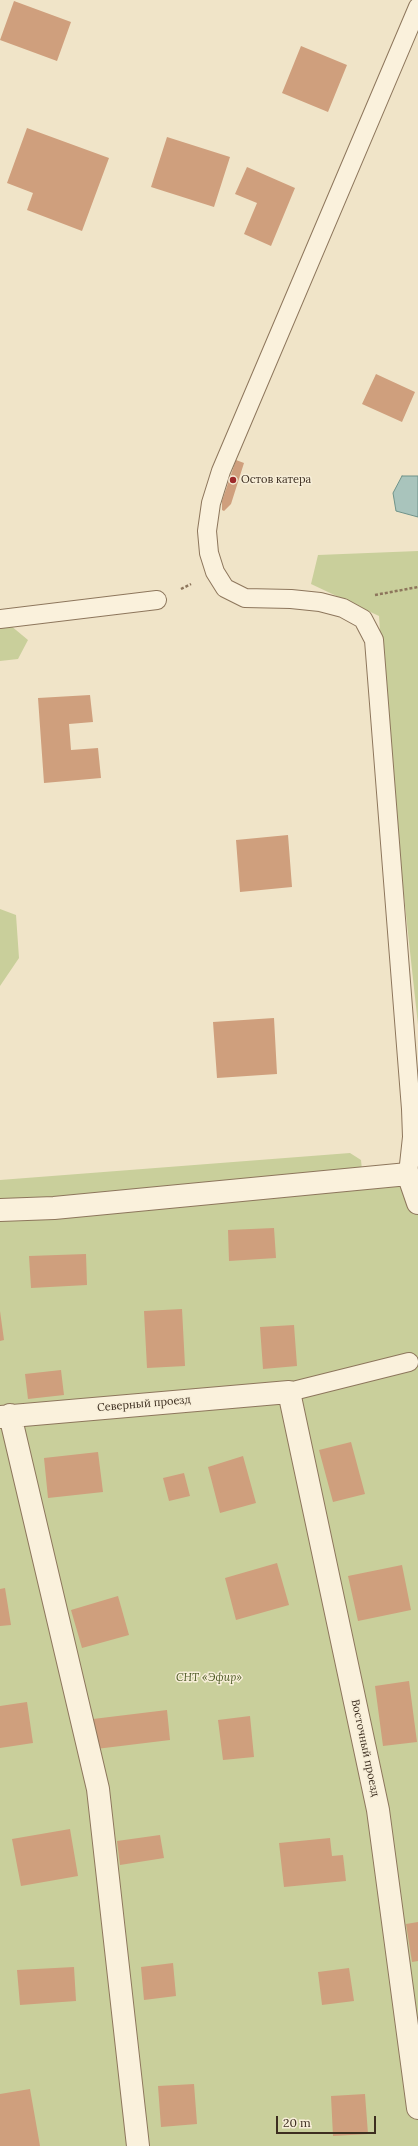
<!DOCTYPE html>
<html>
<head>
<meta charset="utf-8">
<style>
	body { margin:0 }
	#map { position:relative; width:418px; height:2146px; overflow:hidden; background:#f0e4c8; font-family:Lora,serif }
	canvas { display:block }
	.scale { position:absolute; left:276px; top:2116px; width:100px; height:18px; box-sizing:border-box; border:2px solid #3d2e20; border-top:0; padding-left:5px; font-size:12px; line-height:14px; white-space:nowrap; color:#3d2e20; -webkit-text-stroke:3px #f7eed8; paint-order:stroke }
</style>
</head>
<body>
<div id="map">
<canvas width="418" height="2146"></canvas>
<div class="scale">20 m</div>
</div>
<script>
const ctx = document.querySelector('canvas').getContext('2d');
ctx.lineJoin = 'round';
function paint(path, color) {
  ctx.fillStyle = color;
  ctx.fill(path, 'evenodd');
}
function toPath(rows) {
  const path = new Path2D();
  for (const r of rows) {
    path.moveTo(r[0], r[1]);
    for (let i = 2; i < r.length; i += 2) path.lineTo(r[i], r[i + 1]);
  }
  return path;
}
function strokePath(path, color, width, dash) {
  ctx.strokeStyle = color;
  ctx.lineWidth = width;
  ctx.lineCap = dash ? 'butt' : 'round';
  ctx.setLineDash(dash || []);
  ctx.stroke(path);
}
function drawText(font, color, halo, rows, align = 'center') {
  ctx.font = font + ' Lora,serif';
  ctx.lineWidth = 3;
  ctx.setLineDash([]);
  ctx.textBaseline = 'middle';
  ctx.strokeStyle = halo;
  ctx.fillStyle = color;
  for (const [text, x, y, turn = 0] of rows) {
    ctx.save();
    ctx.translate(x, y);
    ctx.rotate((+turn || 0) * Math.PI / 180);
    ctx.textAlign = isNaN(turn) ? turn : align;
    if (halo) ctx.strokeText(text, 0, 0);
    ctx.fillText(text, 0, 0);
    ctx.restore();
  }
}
paint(toPath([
	[418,551,418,1025,387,740,379,616,311,584,318,555],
	[10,625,28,640,18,659,0,661,0,626],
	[0,909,16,915,19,958,0,986],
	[350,1153,361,1160,362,1170,0,1203,0,1180],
	[408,1174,418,1206,418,2146,0,2146,0,1210]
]), '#c9cf9b');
const water = toPath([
	[402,476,418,476,418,517,396,511,393,493,402,476]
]);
paint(water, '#a9c4bc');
strokePath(water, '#6f938a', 1);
paint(toPath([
	[14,1,71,22,57,61,0,40],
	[301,46,347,65,328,112,282,93],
	[27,128,109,158,82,231,27,210,33,193,7,183],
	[167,137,230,157,214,207,151,187],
	[247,167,295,188,271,246,244,234,257,203,235,194],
	[376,374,415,392,402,422,362,404],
	[236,460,244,463,231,504,224,511,222,510,222,501],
	[90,695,93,722,69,724,71,750,98,748,101,778,44,783,38,698],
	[288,835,292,887,240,892,236,840],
	[274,1018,277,1074,217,1078,213,1022],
	[274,1228,276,1258,229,1261,228,1230],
	[86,1254,87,1285,31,1288,29,1256],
	[182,1309,185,1366,147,1368,144,1311],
	[0,1311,4,1340,0,1341],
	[294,1325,297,1366,263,1369,260,1327],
	[61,1370,64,1395,28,1399,25,1374],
	[351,1442,365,1494,333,1502,319,1450],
	[98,1452,103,1492,48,1498,44,1458],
	[243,1456,256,1503,220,1513,208,1467],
	[184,1473,190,1496,169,1501,163,1478],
	[277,1563,289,1605,236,1620,225,1578],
	[402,1565,411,1610,358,1621,348,1576],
	[5,1588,11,1625,0,1626,0,1589],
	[118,1596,129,1635,82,1648,71,1610],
	[409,1681,417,1742,383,1746,375,1686],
	[27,1702,33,1743,0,1748,0,1706],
	[167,1710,170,1740,96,1749,93,1719],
	[250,1716,254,1757,223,1760,218,1720],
	[70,1829,78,1876,21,1886,12,1839],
	[160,1835,164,1858,120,1865,117,1841],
	[330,1838,332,1856,343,1855,346,1881,284,1887,279,1843],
	[418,1922,418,1961,412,1962,406,1924],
	[173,1963,176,1996,144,2000,141,1967],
	[74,1967,76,2001,20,2005,17,1970],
	[349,1968,354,2001,322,2005,318,1972],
	[194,2084,197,2124,161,2127,158,2086],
	[30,2089,40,2146,0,2146,0,2094],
	[365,2094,368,2134,333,2136,331,2096]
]), '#cf9f7d');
const service = toPath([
	[0,619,157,600],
	[408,1174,412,1137,411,1109,374,640,363,619,343,608,320,602,291,599,245,598,225,588,215,572,209,553,207,531,211,503,221,471,418,7],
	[289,1392,409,1362]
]);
const minor = toPath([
	[0,1210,54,1208,408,1174,418,1203],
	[10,1415,98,1789,138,2146],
	[0,1417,289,1392,378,1810,418,2108]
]);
strokePath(service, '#8d765c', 20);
strokePath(minor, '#8d765c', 24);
strokePath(toPath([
	[181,589,191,584],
	[375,595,418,587]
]), '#8d765c', 2.5, [3, 2]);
strokePath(service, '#faf1dc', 18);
strokePath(minor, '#faf1dc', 22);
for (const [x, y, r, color] of [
	[233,480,4,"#9e2a2b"]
]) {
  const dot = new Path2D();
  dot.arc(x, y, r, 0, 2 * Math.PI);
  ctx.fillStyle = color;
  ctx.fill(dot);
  strokePath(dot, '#f7eed8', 1.5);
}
drawText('11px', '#3d2e20', '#f7eed8', [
	["Остов катера",241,480]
], 'left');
drawText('11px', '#3d2e20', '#f7eed8', [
	["Северный проезд",144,1404,-5],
	["Восточный проезд",365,1748,78]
]);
drawText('italic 11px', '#4d5a26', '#f7eed8', [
	["СНТ «Эфир»",209,1678]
]);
</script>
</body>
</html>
